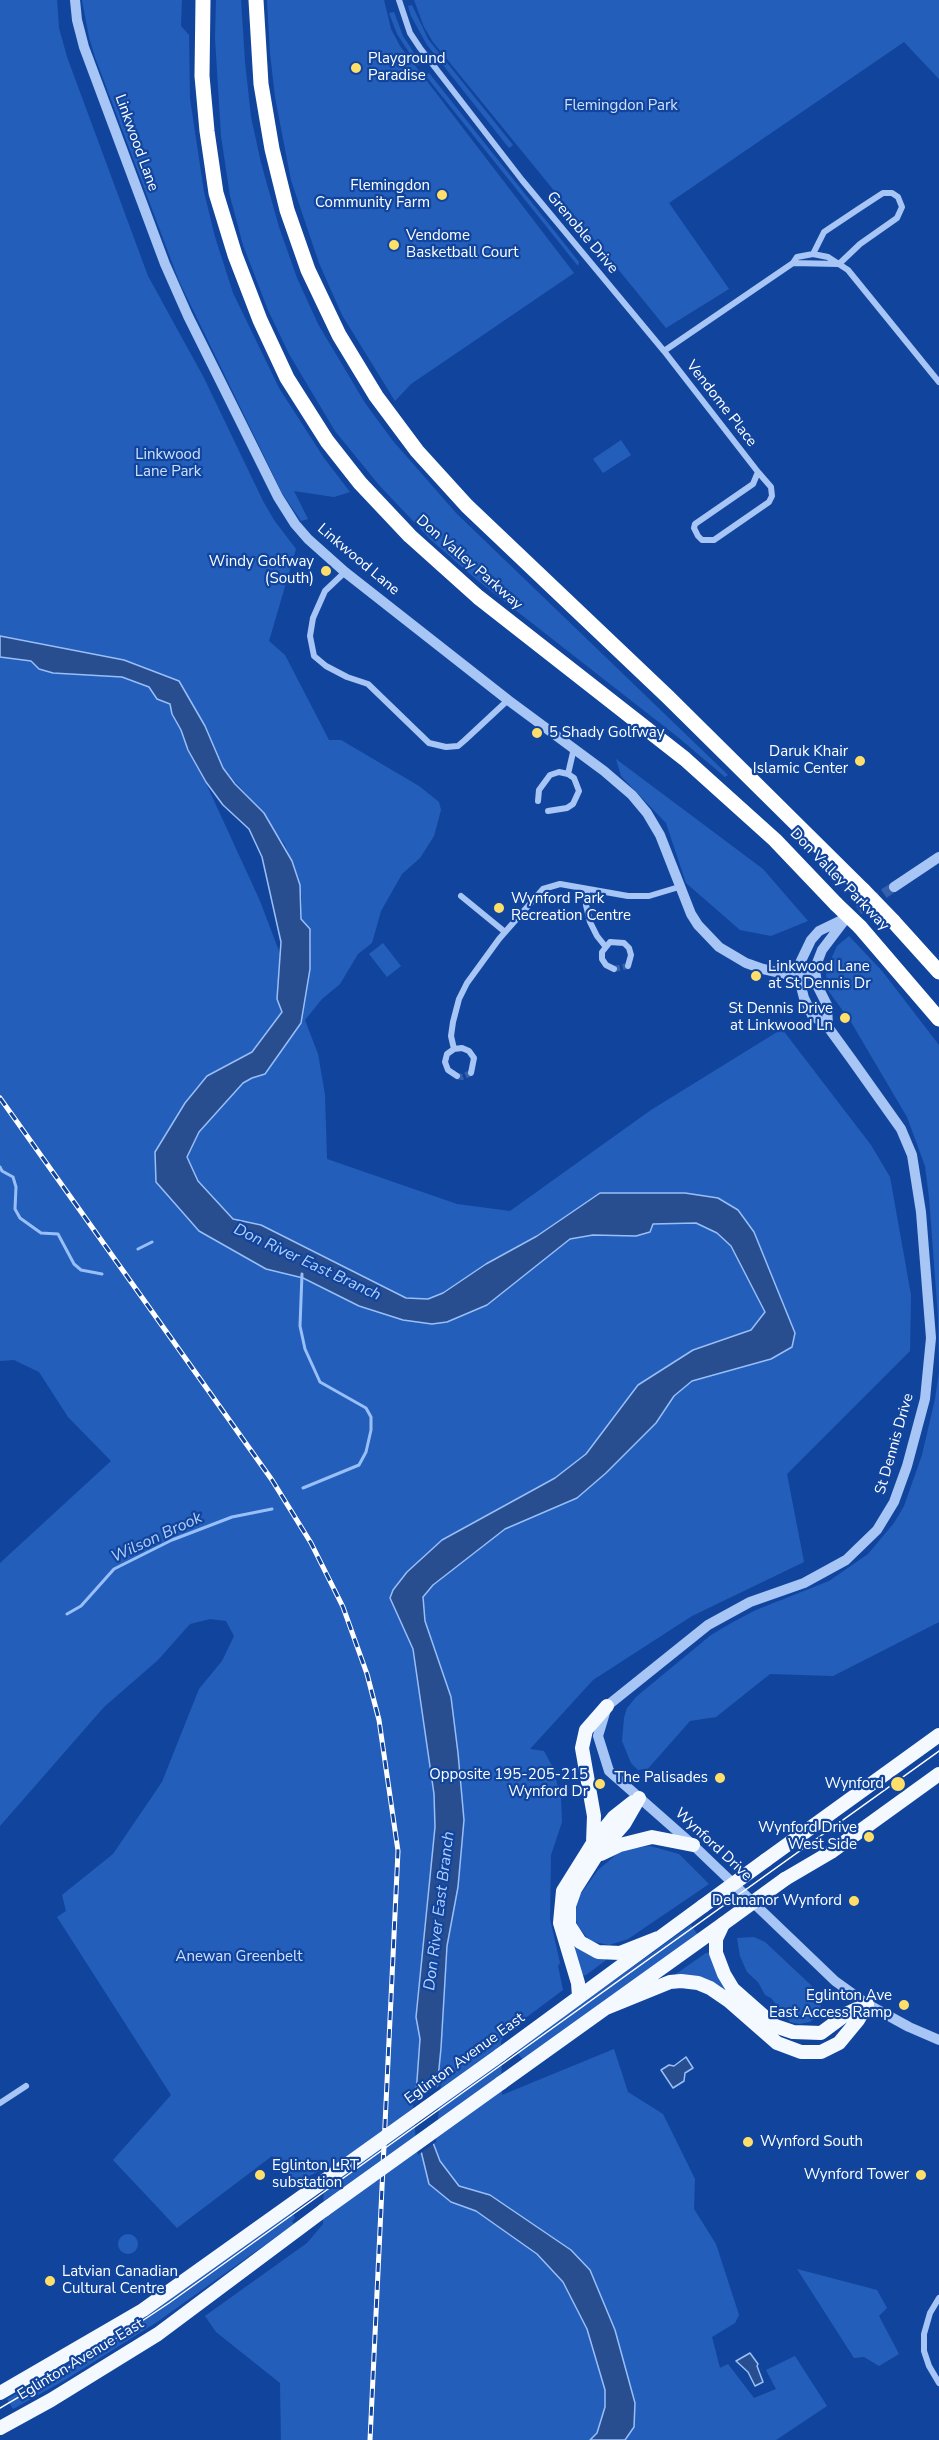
<!DOCTYPE html>
<html>
<head>
<meta charset="utf-8">
<style>
	body { margin:0 }
	canvas { display:block; background:#11459d }
</style>
</head>
<body>
<canvas width="939" height="2440"></canvas>
<script>
const ctx = document.querySelector('canvas').getContext('2d');
ctx.lineJoin = 'round';
function paint(path, color) {
  ctx.fillStyle = color;
  ctx.fill(path, 'evenodd');
}
function toPath(rows) {
  const path = new Path2D();
  for (const r of rows) {
    if (r.length === 3) {
      path.moveTo(r[0] + r[2], r[1]);
      path.arc(r[0], r[1], r[2], 0, 2 * Math.PI);
      continue;
    }
    path.moveTo(r[0], r[1]);
    for (let i = 2; i < r.length; i += 2) path.lineTo(r[i], r[i + 1]);
  }
  return path;
}
function strokePath(path, color, width, dash) {
  ctx.strokeStyle = color;
  ctx.lineWidth = width;
  ctx.lineCap = dash ? 'butt' : 'round';
  ctx.setLineDash(dash || []);
  ctx.stroke(path);
}
function drawText(font, color, halo, rows, align = 'center') {
  ctx.font = font + ' "Nunito Sans",sans-serif';
  ctx.lineWidth = 4.5;
  ctx.setLineDash([]);
  ctx.textBaseline = 'middle';
  ctx.strokeStyle = halo;
  ctx.fillStyle = color;
  for (const [text, x, y, turn = 0] of rows) {
    ctx.save();
    ctx.translate(x, y);
    ctx.rotate((+turn || 0) * Math.PI / 180);
    ctx.textAlign = isNaN(turn) ? turn : align;
    if (halo) ctx.strokeText(text, 0, 0);
    ctx.fillText(text, 0, 0);
    ctx.restore();
  }
}
paint(toPath([
	[0,0,57,0,59,28,67,57,148,276,204,378,263,501,274,520,296,549,269,641,285,655,329,740,341,740,419,786,439,802,441,810,434,836,420,858,402,874,381,911,372,943,358,954,340,984,322,999,305,1020,318,1054,325,1095,327,1159,457,1204,510,1211,651,1110,782,1029,871,1145,890,1177,911,1295,910,1351,787,1474,804,1562,692,1616,593,1680,530,1749,544,1751,552,1766,561,1798,562,1822,551,1855,550,1919,560,1963,558,1966,563,1990,508,2031,501,2041,502,2095,614,2049,628,2092,663,2114,695,2179,694,2209,716,2244,739,2315,735,2323,712,2337,720,2368,728,2364,754,2398,776,2389,766,2370,795,2356,827,2406,776,2440,281,2440,280,2383,216,2332,205,2316,307,2243,323,2224,324,2169,294,2183,272,2156,177,2228,113,2160,171,2095,57,1917,66,1911,62,1895,113,1854,162,1782,199,1689,222,1661,234,1636,226,1621,210,1619,190,1624,158,1660,104,1707,0,1826,0,1563,111,1461,68,1417,39,1372,14,1360,0,1361],
	[223,768,268,818,271,827,284,843,299,879,302,899,301,919,310,929,311,942,308,983,302,1012,260,901,204,779],
	[82,0,182,0,181,26,189,35,190,99,204,192,215,237,233,293,279,388,324,458,350,492,334,497,294,491,308,519,301,521,282,493,179,281,95,57,89,37],
	[216,0,241,0,245,62,251,117,261,163,279,227,297,278,318,324,365,403,393,441,456,513,728,775,725,777,679,738,477,580,431,540,379,485,335,431,289,354,268,310,243,245,230,196,221,136,215,38],
	[267,0,384,0,391,29,400,46,574,273,411,384,395,401,342,315,319,263,291,180,275,97,270,53],
	[414,0,939,0,939,79,904,42,669,203,729,289,666,328,433,42,424,27],
	[412,5,428,39,513,145,509,148,427,45,411,16,408,6],
	[394,12,403,36,420,62,418,66,397,34,389,13],
	[429,73,579,262,578,266,425,75],
	[621,440,631,455,603,473,593,459],
	[616,759,763,869,808,921,771,936,740,930,686,883,666,823,621,776],
	[849,936,882,971,939,1045,939,1622,833,1676,770,1674,716,1717,690,1721,645,1772,644,1769,638,1770,631,1763,622,1741,624,1718,627,1708,636,1697,711,1635,733,1622,756,1610,829,1581,868,1554,894,1523,904,1506,922,1455,935,1399,939,1372,938,1317,929,1197,925,1166,907,1117,851,1022,827,989,826,970,837,946],
	[383,943,401,966,387,977,369,954],
	[650,1846,679,1854,709,1884,628,1939,609,1945,590,1941,578,1926,575,1917,576,1908,580,1895,598,1870,617,1854,628,1849],
	[691,1925,698,1935,523,2060,516,2051],
	[569,1934,606,1958,606,1960,586,1975,581,1976],
	[754,1937,765,1942,814,1988,822,2002,817,2016,810,2022,799,2024,790,2022,771,1998,765,1995,758,1982,747,1972,740,1956,737,1938],
	[712,1952,734,1996,673,1976,706,1953],
	[292,2212,295,2218,292,2221,294,2224,157,2322,65,2380,13,2409,7,2399,68,2365,133,2324],
	[128,2244,10],
	[797,2269,877,2290,887,2308,879,2316,899,2354,879,2366,864,2357,854,2358]
]), '#245ebb');
const water = toPath([
	[0,636,124,660,179,681,205,726,223,768,235,784,264,813,292,861,300,885,301,919,310,929,310,969,301,1023,265,1074,252,1078,243,1083,199,1132,187,1157,198,1181,233,1219,261,1225,406,1298,428,1299,443,1293,486,1264,537,1236,600,1193,685,1193,718,1198,738,1210,754,1232,795,1333,792,1347,771,1359,692,1381,674,1396,656,1423,606,1473,577,1498,505,1529,433,1585,423,1597,425,1621,451,1697,458,1753,464,1820,458,1887,447,1946,441,2048,432,2140,440,2161,459,2186,490,2195,571,2250,590,2270,615,2330,635,2403,634,2427,625,2440,590,2440,597,2433,605,2407,605,2390,587,2329,563,2282,537,2254,476,2211,451,2202,429,2184,419,2143,416,2094,420,2039,416,2017,435,1827,434,1794,413,1649,390,1598,393,1590,407,1572,442,1540,555,1478,586,1454,638,1385,693,1350,751,1330,765,1312,731,1246,717,1233,696,1223,653,1224,650,1232,636,1236,593,1235,570,1239,487,1305,447,1322,432,1324,403,1320,359,1306,303,1278,266,1269,199,1231,156,1182,155,1152,185,1103,207,1076,252,1052,282,1012,277,999,281,942,262,857,249,829,223,805,206,782,188,750,181,730,172,714,170,704,157,699,149,687,122,677,53,673,39,669,31,661,0,657,0,636],
	[686,2057,693,2068,685,2073,684,2081,673,2088,661,2070,669,2065,674,2066,686,2057],
	[750,2353,758,2364,757,2366,763,2382,755,2386,748,2372,736,2361,750,2353]
]);
paint(water, '#284e90');
strokePath(water, '#99bff8', 1.5);
paint(toPath([
	[441,2084,436,2142,418,2155,416,2143,413,2104]
]), '#11459d');
strokePath(toPath([
	[0,1167,2,1171,13,1177,16,1187,15,1209,20,1218,41,1233,58,1234,74,1264,81,1270,102,1274],
	[138,1249,152,1242],
	[302,1274,300,1326,305,1349,320,1382,366,1408,371,1417,371,1430,366,1452,359,1465,303,1488],
	[67,1614,81,1606,114,1569,172,1540,232,1517,272,1509]
]), '#99bff8', 3);
strokePath(toPath([
	[614,969,628,966],
	[457,1076,462,1077,471,1073]
]), '#3561ac', 6, [6, 3]);
strokePath(toPath([
	[846,918,894,887]
]), '#3561ac', 10, [10, 5]);
strokePath(toPath([
	[399,0,410,33,420,48,522,180,664,351,758,472,753,484,695,524,694,528,698,536,702,540,714,540,769,502,772,496,771,487,758,472],
	[813,254,824,232,860,208,883,193,892,193,898,197,902,207,897,218,860,244,839,264],
	[793,263,838,264],
	[664,351,793,263,797,257,813,254,828,257,848,270,939,382],
	[345,572,325,591,313,618,310,636,314,656,326,666,347,677,368,684,429,743,446,747,458,746,465,740,508,700],
	[568,774,574,748],
	[538,801,539,790,550,775,559,772,568,774,574,778,579,791,573,804,567,808,548,811],
	[587,890,586,905,590,922,597,936,605,946],
	[461,896,505,932],
	[614,969,606,965,602,959,602,952,610,942,624,943,629,948,631,955,628,966],
	[454,1049,451,1036,453,1022,459,999,467,983,499,939,543,889,560,884,628,896,649,896,679,887],
	[457,1076,448,1070,445,1062,447,1054,454,1049,462,1048,469,1051,474,1058,471,1073],
	[0,2103,26,2086],
	[939,2298,930,2313,924,2334,924,2351,929,2366,939,2383]
]), '#a7c5f5', 6);
strokePath(toPath([
	[75,0,77,20,84,47,165,264,188,316,278,497,295,524,308,539,345,572,508,700,604,771,632,795,647,813,660,835,691,914,698,925,719,947,746,963,763,969,785,974,816,976],
	[894,887,939,857],
	[846,918,819,931,811,940,800,963,798,975,804,998,812,1015,828,1027,852,1060,901,1129,912,1155,921,1212,931,1338,925,1399,907,1466,894,1502,877,1530,846,1560,804,1583,750,1602,708,1625,607,1706,598,1736,609,1771,693,1845,835,1981,867,2004,909,2027,939,2040],
	[828,1027,827,1005,817,985,815,968,822,950,844,921]
]), '#a7c5f5', 10);
strokePath(toPath([
	[639,1798,624,1824,596,1856,575,1889,569,1906,569,1925,580,1942,598,1952,620,1953,658,1938],
	[593,1843,594,1816,582,1748,586,1730,607,1706],
	[601,1854,620,1845,652,1837,693,1845],
	[766,1860,939,1735],
	[785,1879,831,1852,939,1774],
	[723,1924,716,1939,716,1953,724,1974,733,1989,775,2026,793,2032,821,2033,848,2013,867,2004],
	[579,1996,578,1983,560,1923,563,1891,593,1843,614,1817,633,1802],
	[606,2008,670,1982,681,1981,698,1983,710,1988,729,2001,777,2043,801,2052,821,2052,839,2043,858,2020,867,2004],
	[500,2055,703,1906],
	[501,2083,723,1924],
	[0,2393,143,2310,324,2181],
	[0,2428,51,2400,158,2334,324,2210]
]), '#f4f8ff', 14);
strokePath(toPath([
	[203,0,202,76,207,131,216,193,235,255,260,320,287,378,327,441,360,483,410,536,478,597,685,759,775,840,836,904],
	[256,0,261,84,272,149,287,210,308,270,339,335,376,396,417,451,467,506,668,697,863,890],
	[893,921,939,972],
	[860,927,939,1019]
]), '#fff', 15);
strokePath(toPath([
	[0,2408,100,2349,169,2303,939,1751]
]), '#fff', 1.5);
const rail = toPath([
	[0,1098,272,1480,311,1543,343,1607,367,1674,379,1720,398,1851,370,2440]
]);
strokePath(rail, '#fff', 5);
strokePath(rail, '#11459d', 3, [9]);
strokePath(toPath([
	[703,1906,766,1860],
	[723,1924,785,1879],
	[324,2181,500,2055],
	[324,2210,501,2083]
]), '#f4f8ff', 14);
strokePath(toPath([
	[863,890,893,921],
	[836,904,860,927]
]), '#fff', 15);
for (const [x, y, r, color] of [
	[356,68,6,"#ffde6a"],
	[442,195,6,"#ffde6a"],
	[394,245,6,"#ffde6a"],
	[326,571,6,"#ffde6a"],
	[537,733,6,"#ffde6a"],
	[860,761,6,"#ffde6a"],
	[499,908,6,"#ffde6a"],
	[756,976,6,"#ffde6a"],
	[845,1018,6,"#ffde6a"],
	[720,1778,6,"#ffde6a"],
	[600,1784,6,"#ffde6a"],
	[898,1784,8,"#ffde6a"],
	[869,1837,6,"#ffde6a"],
	[854,1901,6,"#ffde6a"],
	[904,2005,6,"#ffde6a"],
	[748,2142,6,"#ffde6a"],
	[260,2175,6,"#ffde6a"],
	[921,2175,6,"#ffde6a"],
	[50,2281,6,"#ffde6a"]
]) {
  const dot = new Path2D();
  dot.arc(x, y, r, 0, 2 * Math.PI);
  ctx.fillStyle = color;
  ctx.fill(dot);
  strokePath(dot, '#11459d', 2);
}
drawText('15px', '#fff', '#11459d', [
	["Playground",368,59,"left"],
	["Paradise",368,76,"left"],
	["Flemingdon",430,186],
	["Community Farm",430,203],
	["Vendome",406,236,"left"],
	["Basketball Court",406,253,"left"],
	["Windy Golfway",314,562],
	["(South)",314,579],
	["5 Shady Golfway",549,733,"left"],
	["Daruk Khair",848,752],
	["Islamic Center",848,769],
	["Wynford Park",511,899,"left"],
	["Recreation Centre",511,916,"left"],
	["Linkwood Lane",768,967,"left"],
	["at St Dennis Dr",768,984,"left"],
	["St Dennis Drive",833,1009],
	["at Linkwood Ln",833,1026],
	["Opposite 195-205-215",588,1775],
	["Wynford Dr",588,1792],
	["The Palisades",708,1778],
	["Wynford",884,1784],
	["Wynford Drive",857,1828],
	["West Side",857,1845],
	["Delmanor Wynford",842,1901],
	["Eglinton Ave",892,1996],
	["East Access Ramp",892,2013],
	["Wynford South",760,2142,"left"],
	["Eglinton LRT",272,2166,"left"],
	["substation",272,2183,"left"],
	["Wynford Tower",909,2175],
	["Latvian Canadian",62,2272,"left"],
	["Cultural Centre",62,2289,"left"]
], 'right');
drawText('15px', '#cfe1fe', '#11459d', [
	["Flemingdon Park",621,106],
	["Linkwood",168,455],
	["Lane Park",168,472],
	["Anewan Greenbelt",239,1957]
]);
drawText('15px', '#fff', '#11459d', [
	["Linkwood Lane",136,143,70],
	["Grenoble Drive",582,233,50],
	["Vendome Place",721,404,52],
	["Linkwood Lane",358,560,40],
	["Don Valley Parkway",469,563,41],
	["Don Valley Parkway",839,880,46],
	["St Dennis Drive",895,1444,-74],
	["Wynford Drive",713,1845,43],
	["Eglinton Avenue East",465,2059,-36],
	["Eglinton Avenue East",81,2360,-31]
]);
drawText('italic 16px', '#b3cffb', '#11459d', [
	["Don River East Branch",307,1263,25],
	["Wilson Brook",157,1538,-25],
	["Don River East Branch",440,1911,-83]
]);
</script>
</body>
</html>
